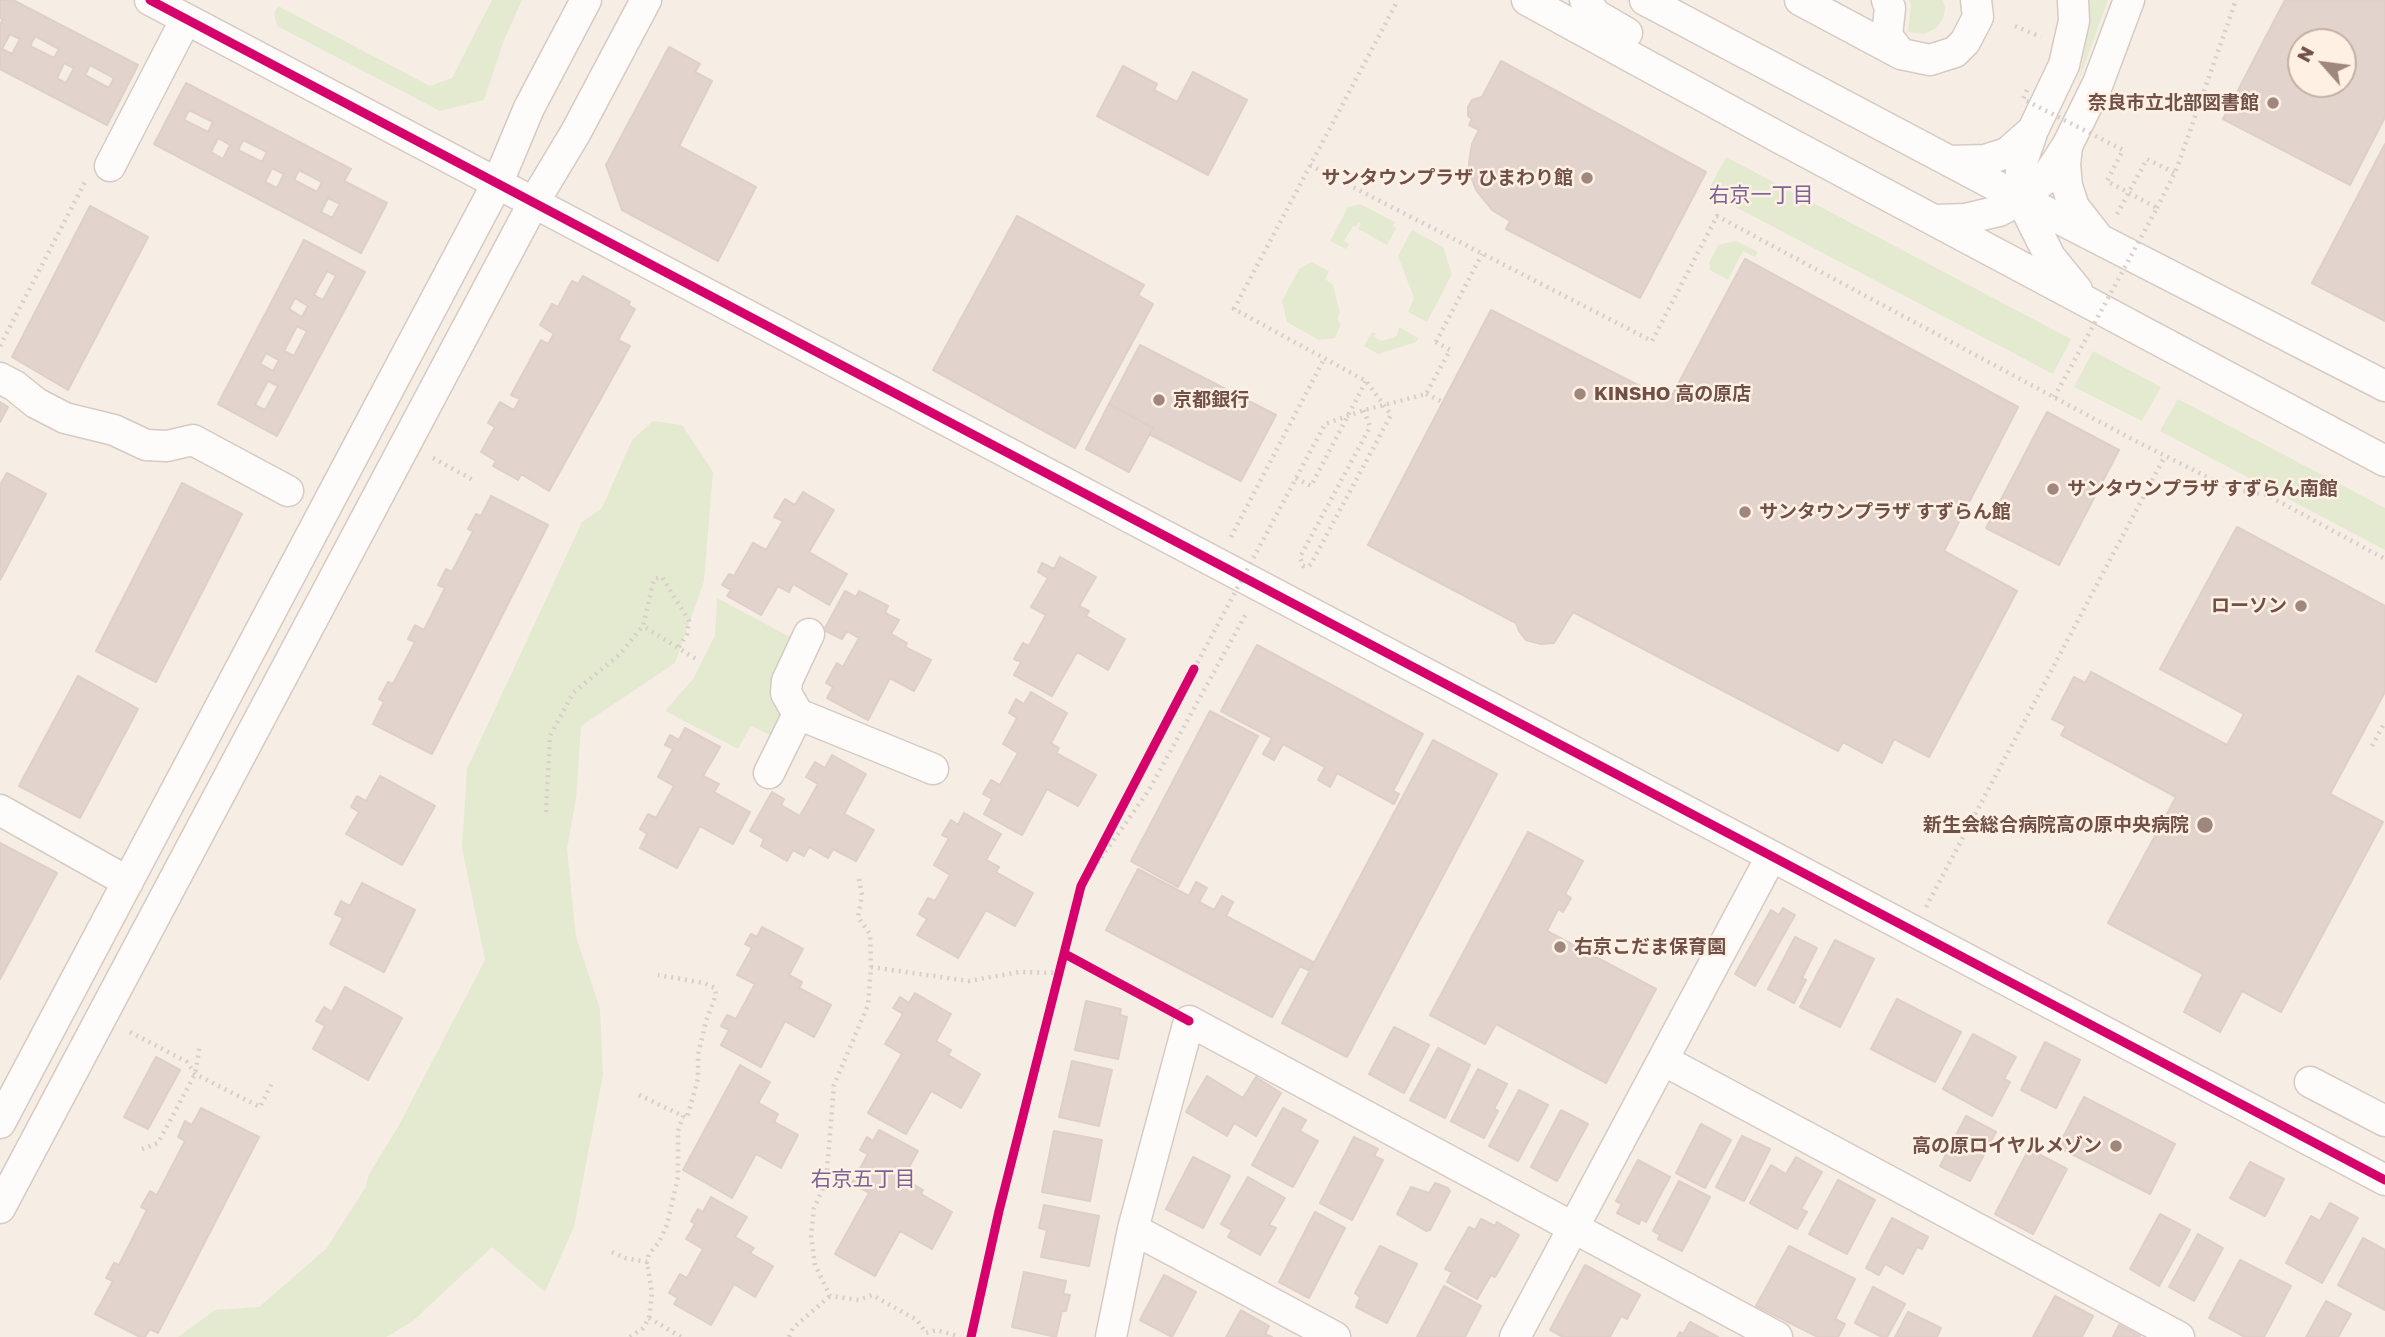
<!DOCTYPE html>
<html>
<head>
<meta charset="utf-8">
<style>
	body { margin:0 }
	#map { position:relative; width:2385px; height:1337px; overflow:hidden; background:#f6ede5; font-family:"Golos Text",sans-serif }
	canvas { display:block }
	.north { position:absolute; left:2287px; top:28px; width:70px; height:70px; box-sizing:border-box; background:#fff0e4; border:2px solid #c6b0a5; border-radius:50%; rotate:298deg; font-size:19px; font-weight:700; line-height:28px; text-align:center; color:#715047 }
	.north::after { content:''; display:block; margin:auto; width:24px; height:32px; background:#a0877e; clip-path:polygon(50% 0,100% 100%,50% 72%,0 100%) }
</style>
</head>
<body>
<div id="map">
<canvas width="2385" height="1337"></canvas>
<div class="north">N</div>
</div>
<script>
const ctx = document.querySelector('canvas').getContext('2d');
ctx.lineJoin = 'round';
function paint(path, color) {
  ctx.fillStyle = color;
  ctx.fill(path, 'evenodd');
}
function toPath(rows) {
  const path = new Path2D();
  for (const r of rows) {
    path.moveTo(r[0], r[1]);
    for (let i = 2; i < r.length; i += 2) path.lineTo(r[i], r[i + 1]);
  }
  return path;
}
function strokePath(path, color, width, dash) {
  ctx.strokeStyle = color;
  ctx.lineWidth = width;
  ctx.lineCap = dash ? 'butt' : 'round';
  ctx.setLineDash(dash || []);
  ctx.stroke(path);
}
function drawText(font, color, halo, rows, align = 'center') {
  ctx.font = font + ' "Golos Text","Noto Sans JP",sans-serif';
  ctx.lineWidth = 5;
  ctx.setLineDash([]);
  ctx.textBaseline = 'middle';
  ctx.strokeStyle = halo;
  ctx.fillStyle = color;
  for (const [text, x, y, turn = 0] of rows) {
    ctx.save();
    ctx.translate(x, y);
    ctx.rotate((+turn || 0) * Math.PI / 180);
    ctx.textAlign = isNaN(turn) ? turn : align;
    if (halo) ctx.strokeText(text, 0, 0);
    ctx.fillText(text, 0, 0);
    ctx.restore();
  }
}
paint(toPath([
	[492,0,522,0,504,40,484,100,440,111,277,26,274,14,278,6,430,86,452,78],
	[1909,0,1943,0,1945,8,1943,19,1936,28,1925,34,1908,32,1911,5],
	[2090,0,2108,0,2079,80,2088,32],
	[1726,157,2071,339,2053,374,1707,192],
	[1360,204,1395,222,1393,226,1396,228,1387,245,1358,229,1361,224,1358,222,1356,227,1353,226,1344,241,1349,244,1346,249,1330,241,1348,207],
	[1412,230,1443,247,1452,274,1427,322,1408,312,1414,298,1398,256],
	[1736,241,1758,252,1755,257,1743,251,1728,280,1710,270,1709,263,1718,245],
	[1311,262,1329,271,1325,279,1333,285,1340,313,1337,319,1341,324,1335,338,1319,340,1287,322,1282,301,1299,269],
	[1399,327,1418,338,1416,342,1378,354,1364,346,1372,332,1376,334,1374,337,1382,341,1397,336],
	[2093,351,2161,387,2142,421,2074,387],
	[2178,399,2385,508,2385,550,2160,431],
	[653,421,682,425,713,472,704,581,675,663,581,726,576,799,567,849,576,937,600,1009,603,1075,574,1227,545,1292,492,1247,413,1321,386,1337,178,1337,215,1310,259,1307,326,1249,365,1188,369,1174,398,1127,485,960,462,848,467,769,582,522,602,508,632,440],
	[717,598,796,640,785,714,774,737,751,726,738,749,665,711,693,679,715,635]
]), '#e4ead0');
const building = toPath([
	[0,0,13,0,138,65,107,125,0,69,0,25,3,19,0,18,0,0],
	[10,34,20,39,12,54,2,49,10,34],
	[35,36,59,49,54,58,30,46,35,36],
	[64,63,74,68,66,83,57,78,64,63],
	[90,65,114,78,109,88,85,75,90,65],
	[2285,0,2385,0,2385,117,2350,185,2223,119,2285,0],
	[2301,42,2343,42,2343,84,2301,84,2301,42],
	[669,47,700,64,695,72,712,81,679,146,756,187,718,261,622,210,606,165,669,47],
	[1501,61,1706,172,1640,298,1506,229,1510,221,1492,210,1476,190,1470,174,1469,163,1472,144,1479,130,1469,125,1472,119,1468,116,1468,107,1472,100,1482,97,1501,61],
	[1123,66,1157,84,1154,90,1177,102,1193,72,1247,100,1208,175,1097,116,1123,66],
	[186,83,351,169,344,181,387,203,361,253,154,144,186,83],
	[189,110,213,122,208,132,184,120,189,110],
	[218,138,230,145,223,159,211,152,218,138],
	[243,140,267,152,262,162,238,150,243,140],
	[272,168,284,174,277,188,265,182,272,168],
	[299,170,322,182,317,192,294,180,299,170],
	[328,198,340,204,332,218,321,212,328,198],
	[2385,144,2385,321,2312,283,2385,144],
	[90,206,148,237,68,390,12,357,90,206],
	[1017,216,1144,285,1138,295,1153,304,1075,448,933,370,1017,216],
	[304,240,365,272,277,436,218,404,304,240],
	[327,271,336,276,323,300,314,295,327,271],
	[295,298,308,306,302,317,289,309,295,298],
	[297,326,307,331,294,356,284,351,297,326],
	[266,353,279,360,273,371,260,364,266,353],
	[268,381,278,386,265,410,255,405,268,381],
	[1745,259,2018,407,1944,551,2017,591,1929,757,1894,739,1882,763,1843,742,1838,751,1573,612,1554,643,1541,644,1526,640,1519,631,1516,623,1368,545,1491,310,1669,401,1745,259],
	[583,276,630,302,628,305,635,309,618,340,630,346,549,491,521,474,518,480,493,466,496,461,481,452,495,427,488,423,500,402,514,410,520,399,511,395,541,340,548,344,554,334,540,325,552,304,558,307,572,281,578,284,583,276],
	[1140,345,1276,415,1241,481,1149,434,1153,428,1109,404,1140,345],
	[0,402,8,407,0,422,0,402],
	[1109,404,1153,428,1129,472,1086,449,1109,404],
	[2047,412,2119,450,2059,565,1986,528,2047,412],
	[7,473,46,494,0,580,0,485,7,473],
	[182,483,242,514,156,682,96,651,182,483],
	[803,492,834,510,809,552,847,574,829,605,793,584,789,592,778,586,761,615,727,596,731,590,722,585,729,574,734,576,753,543,766,550,783,521,774,517,785,499,795,505,803,492],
	[491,496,548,525,432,754,373,724,384,702,379,699,388,682,393,684,415,642,408,639,415,625,424,630,445,588,438,585,446,569,452,572,473,531,468,529,476,514,481,516,491,496],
	[2237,527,2385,606,2385,692,2330,794,2383,822,2281,1012,2242,991,2220,1032,2184,1012,2203,974,2108,923,2176,797,2061,735,2066,726,2052,719,2074,677,2085,683,2091,672,2227,745,2244,714,2160,669,2237,527],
	[1060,557,1096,577,1079,606,1089,611,1086,616,1125,639,1108,670,1077,652,1052,696,1014,675,1021,662,1014,659,1023,643,1029,646,1046,615,1031,607,1048,578,1038,572,1042,563,1054,569,1060,557],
	[845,591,856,597,859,591,888,606,885,613,899,620,891,634,907,643,905,647,931,660,914,691,890,678,868,720,827,698,833,687,826,683,837,663,843,667,859,638,847,631,842,639,824,630,845,591],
	[1257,645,1423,734,1393,791,1399,794,1394,804,1337,773,1330,787,1318,780,1325,767,1283,744,1274,760,1263,754,1272,738,1221,711,1257,645],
	[78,676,138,709,80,818,19,786,78,676],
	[1031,692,1067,713,1051,743,1059,748,1056,753,1096,775,1078,806,1047,789,1022,835,984,814,992,799,983,794,991,780,1000,785,1018,753,1003,744,1017,718,1009,713,1016,699,1024,704,1031,692],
	[1210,711,1258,736,1178,887,1131,861,1210,711],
	[685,728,720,747,703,776,719,784,714,792,750,812,733,844,700,826,677,868,640,848,647,834,640,829,648,814,656,818,674,786,658,777,673,749,665,745,670,735,679,740,685,728],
	[1433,740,1497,774,1347,1057,1282,1023,1433,740],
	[832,755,866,774,844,814,874,830,856,861,833,849,828,858,809,847,804,856,793,850,787,861,761,846,764,839,750,831,772,792,784,799,781,805,800,816,818,784,806,777,815,762,825,768,832,755],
	[380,776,435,806,402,865,346,834,359,812,351,807,357,796,366,801,380,776],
	[964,813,1001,834,986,860,999,867,996,872,1033,893,1015,926,986,910,958,958,917,935,927,919,919,914,928,898,935,901,950,875,934,865,949,838,942,835,951,820,958,825,964,813],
	[1528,832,1583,861,1565,894,1571,898,1563,912,1558,909,1547,931,1656,989,1606,1083,1496,1024,1485,1044,1430,1015,1528,832],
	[0,843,57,873,0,979,0,843],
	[1138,869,1189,896,1196,882,1207,888,1199,902,1214,910,1222,896,1233,902,1226,916,1313,962,1308,970,1300,966,1272,1017,1106,930,1138,869],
	[362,883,415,910,384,972,330,944,343,918,335,914,341,901,350,906,362,883],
	[1783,908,1795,915,1755,986,1735,974,1771,910,1779,915,1783,908],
	[762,927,803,949,789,975,802,982,799,988,831,1005,814,1037,785,1021,761,1067,721,1045,729,1030,721,1026,727,1015,736,1019,755,984,737,975,752,948,745,944,751,934,757,937,762,927],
	[1795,937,1817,948,1802,978,1806,980,1794,1003,1768,989,1795,937],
	[1835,940,1874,959,1840,1027,1800,1007,1835,940],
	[345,987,402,1018,368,1080,313,1049,325,1026,316,1021,324,1007,332,1012,345,987],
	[915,993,951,1014,936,1041,951,1050,948,1055,980,1074,961,1108,931,1091,906,1134,868,1113,902,1054,885,1044,903,1014,893,1008,900,997,909,1003,915,993],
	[1897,999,1961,1032,1935,1082,1871,1049,1897,999],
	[1086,1001,1121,1009,1120,1015,1127,1017,1118,1059,1075,1050,1086,1001],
	[1394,1027,1429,1045,1404,1093,1369,1074,1394,1027],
	[1973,1034,2016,1057,2004,1079,2010,1082,1992,1116,1943,1089,1973,1034],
	[2045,1042,2080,1060,2056,1108,2021,1090,2045,1042],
	[1438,1048,1470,1065,1445,1118,1410,1100,1438,1048],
	[156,1057,180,1070,148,1129,124,1117,156,1057],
	[1072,1061,1112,1070,1099,1126,1059,1117,1072,1061],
	[740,1065,770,1082,758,1103,778,1114,774,1122,798,1135,781,1168,756,1154,732,1198,683,1170,740,1065],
	[1478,1069,1507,1084,1494,1109,1498,1111,1484,1138,1451,1121,1478,1069],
	[1207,1076,1243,1098,1256,1077,1281,1093,1256,1136,1234,1123,1227,1136,1186,1112,1207,1076],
	[1519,1090,1548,1105,1518,1161,1489,1146,1519,1090],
	[2084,1097,2175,1144,2150,1194,2058,1147,2084,1097],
	[201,1108,259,1137,158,1333,150,1329,145,1337,140,1337,95,1314,113,1281,106,1278,114,1263,119,1265,147,1210,141,1207,150,1191,157,1195,185,1141,178,1137,185,1121,192,1125,201,1108],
	[1283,1108,1306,1120,1300,1131,1318,1141,1293,1187,1252,1165,1283,1108],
	[1561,1110,1588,1124,1557,1181,1531,1167,1561,1110],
	[1966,1116,1996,1132,1970,1181,1940,1166,1966,1116],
	[1701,1124,1731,1140,1705,1188,1676,1173,1701,1124],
	[879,1130,918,1151,903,1178,923,1190,921,1194,952,1212,932,1249,900,1231,875,1276,835,1254,869,1193,852,1183,868,1154,860,1150,867,1137,873,1141,879,1130],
	[1054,1131,1102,1140,1090,1201,1042,1192,1054,1131],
	[1742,1136,1770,1149,1744,1201,1716,1187,1742,1136],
	[1354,1137,1378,1149,1374,1156,1383,1160,1352,1220,1320,1203,1354,1137],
	[2029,1149,2067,1169,2033,1234,1995,1214,2029,1149],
	[1193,1157,1230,1176,1203,1228,1166,1209,1193,1157],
	[1796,1157,1822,1172,1801,1209,1807,1212,1797,1229,1750,1203,1771,1165,1786,1174,1796,1157],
	[1638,1160,1670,1177,1646,1222,1641,1219,1639,1224,1617,1213,1622,1204,1616,1201,1638,1160],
	[2250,1162,2284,1179,2265,1216,2230,1198,2250,1162],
	[1248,1177,1285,1198,1269,1225,1276,1228,1260,1255,1228,1237,1232,1230,1221,1224,1248,1177],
	[1838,1180,1875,1200,1847,1254,1809,1234,1838,1180],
	[1679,1181,1710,1197,1682,1251,1658,1239,1660,1235,1653,1231,1679,1181],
	[1435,1183,1448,1188,1450,1191,1430,1230,1426,1231,1397,1214,1411,1187,1429,1193,1435,1183],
	[711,1197,747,1217,735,1237,754,1248,750,1253,773,1266,755,1297,734,1284,711,1325,674,1304,678,1298,669,1293,680,1274,687,1278,703,1249,686,1239,695,1224,691,1221,698,1209,703,1212,711,1197],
	[2330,1203,2358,1218,2322,1283,2286,1263,2311,1216,2320,1221,2330,1203],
	[1044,1205,1099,1216,1089,1266,1041,1257,1047,1230,1039,1228,1044,1205],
	[1315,1212,1345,1228,1309,1298,1279,1282,1315,1212],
	[2160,1214,2190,1230,2159,1286,2130,1269,2160,1214],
	[1892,1218,1928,1237,1922,1249,1917,1247,1903,1274,1885,1264,1879,1275,1866,1268,1892,1218],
	[1481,1219,1495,1226,1497,1222,1519,1235,1495,1277,1491,1275,1477,1299,1447,1282,1452,1272,1445,1269,1469,1227,1475,1230,1481,1219],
	[2198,1234,2223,1248,2194,1301,2169,1287,2198,1234],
	[2363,1238,2385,1250,2385,1310,2338,1285,2363,1238],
	[1380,1246,1417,1264,1387,1323,1356,1307,1360,1297,1355,1293,1380,1246],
	[1789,1246,1855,1279,1835,1319,1845,1324,1838,1337,1818,1337,1756,1306,1789,1246],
	[2240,1260,2291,1286,2264,1337,2245,1337,2209,1318,2240,1260],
	[1585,1265,1640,1295,1627,1319,1621,1316,1610,1337,1563,1337,1550,1330,1585,1265],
	[1024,1272,1066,1281,1063,1294,1070,1295,1066,1311,1062,1311,1056,1337,1012,1327,1024,1272],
	[1164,1275,1196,1292,1172,1337,1140,1320,1164,1275],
	[1444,1286,1481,1306,1465,1337,1417,1337,1444,1286],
	[1873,1287,1905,1304,1887,1337,1882,1337,1855,1323,1873,1287],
	[2055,1296,2093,1316,2082,1337,2033,1337,2055,1296],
	[2326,1301,2351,1314,2338,1337,2306,1337,2326,1301],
	[1241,1310,1269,1326,1265,1334,1272,1337,1226,1337,1241,1310],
	[1908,1312,1941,1328,1937,1337,1895,1337,1908,1312],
	[1690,1322,1718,1337,1677,1337,1680,1332,1683,1334,1690,1322],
	[2119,1325,2140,1336,2139,1337,2113,1337,2119,1325]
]);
paint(building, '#e2d4cd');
strokePath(building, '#decfc8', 2);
const minor = toPath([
	[150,0,2385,1180],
	[1527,0,1778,137,2385,461],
	[1585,0,1596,15,1627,33],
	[1645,0,2021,199,2385,386],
	[1800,0,1901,54,1930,60,1955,52,1965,42,1978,17,1976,0],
	[1887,0,1890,8,1887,36,1901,54],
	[2073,0,2074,21,2064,65,2033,130,2021,165,2021,199,2050,257,2077,290],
	[2067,146,2065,164,2067,186,2074,207,2096,235],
	[1949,161,1985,160,2007,153,2033,130],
	[110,166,186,19],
	[1936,220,1965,219,1999,211,2021,199,2046,178,2067,146,2098,83,2129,0],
	[0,378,15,386,36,403,65,418,114,430,146,445,167,446,193,440,288,491],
	[809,634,787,681,786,693,798,714,933,769],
	[769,773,798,714],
	[0,810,128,882],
	[1663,1060,2179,1337],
	[2310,1082,2385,1121],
	[0,1123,498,182,529,108,586,0],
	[0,1208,534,202,576,132,646,0],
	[1133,1229,1335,1337],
	[1111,1337,1133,1229,1189,1021,1777,1337],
	[1515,1337,1771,857]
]);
strokePath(minor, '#d7cac3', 33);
strokePath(toPath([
	[2015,26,2041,37],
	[1310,165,1652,341,1717,216,2128,437,2231,489,2267,495,2385,559],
	[2157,208,2177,168,2236,0],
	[2117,214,2147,159,2175,173],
	[1436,342,1482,254],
	[0,346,85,182],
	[1426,394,1443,402],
	[2054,397,2062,383],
	[1364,410,1370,427,1300,557,1303,566,1308,567,1311,564,1391,415,1366,381,1234,309,1398,0],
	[433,458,475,481],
	[1296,478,1311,486,1366,381],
	[1231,537,1324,359],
	[679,647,687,634,689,621,662,577,654,579,643,626,696,659],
	[2372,746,2385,722],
	[546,812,550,736,573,693,620,654,643,626],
	[859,879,862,895,858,917,870,934,871,967,868,1005,834,1085,826,1182,814,1208,811,1236,815,1265,830,1296,859,1300,872,1295,917,1320,926,1333,937,1330,960,1337],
	[1081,886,1149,790,1247,612],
	[1926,907,2165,456],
	[871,967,969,981,1019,972,1060,973],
	[130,1032,187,1062,195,1074,260,1107,272,1083],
	[639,1095,687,1118,698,1079,698,1055,706,1021,716,995,715,988,704,983,658,975],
	[142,1149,158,1143,195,1074,200,1045],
	[612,1252,625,1258,647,1262,649,1254,659,1242,667,1225,678,1177,678,1131,683,1116],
	[649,1318,681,1337],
	[630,1337,643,1328,649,1318,652,1293,647,1262],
	[789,1337,793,1328,830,1296]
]), '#d9cecb', 4.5, [2, 5]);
strokePath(minor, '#fefcfb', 30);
strokePath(toPath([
	[2027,90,2023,99,2123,150,2107,181,2157,208,2062,383],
	[1194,669,1325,424,1364,410,1426,394,1450,350,1436,342]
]), '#d9cecb', 4.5, [2, 5]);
strokePath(toPath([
	[150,0,2385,1180],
	[1065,954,1189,1021],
	[971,1337,999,1211,1081,886,1194,669]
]), '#d6006c', 9);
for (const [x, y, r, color] of [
	[2273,103,7,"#a0877e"],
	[1587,178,7,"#a0877e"],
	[1580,394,7,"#a0877e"],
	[1159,400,7,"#a0877e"],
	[2053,489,7,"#a0877e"],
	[1745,512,7,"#a0877e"],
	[2301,606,7,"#a0877e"],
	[2205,825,9,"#a0877e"],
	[1560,947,7,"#a0877e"],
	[2116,1146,7,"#a0877e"]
]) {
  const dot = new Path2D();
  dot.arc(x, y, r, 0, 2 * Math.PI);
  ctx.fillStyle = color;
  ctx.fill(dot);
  strokePath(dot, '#fff0e4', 2.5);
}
drawText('bold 19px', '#715047', '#fff0e4', [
	["奈良市立北部図書館",2259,103],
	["サンタウンプラザ ひまわり館",1573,178],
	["KINSHO 高の原店",1594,394,"left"],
	["京都銀行",1173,400,"left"],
	["サンタウンプラザ すずらん南館",2067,489,"left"],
	["サンタウンプラザ すずらん館",1759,512,"left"],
	["ローソン",2287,606],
	["新生会総合病院高の原中央病院",2189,825],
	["右京こだま保育園",1574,947,"left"],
	["高の原ロイヤルメゾン",2102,1146]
], 'right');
drawText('21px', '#7c6395', '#fff0e4', [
	["右京一丁目",1761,195],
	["右京五丁目",863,1179]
]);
</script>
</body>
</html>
